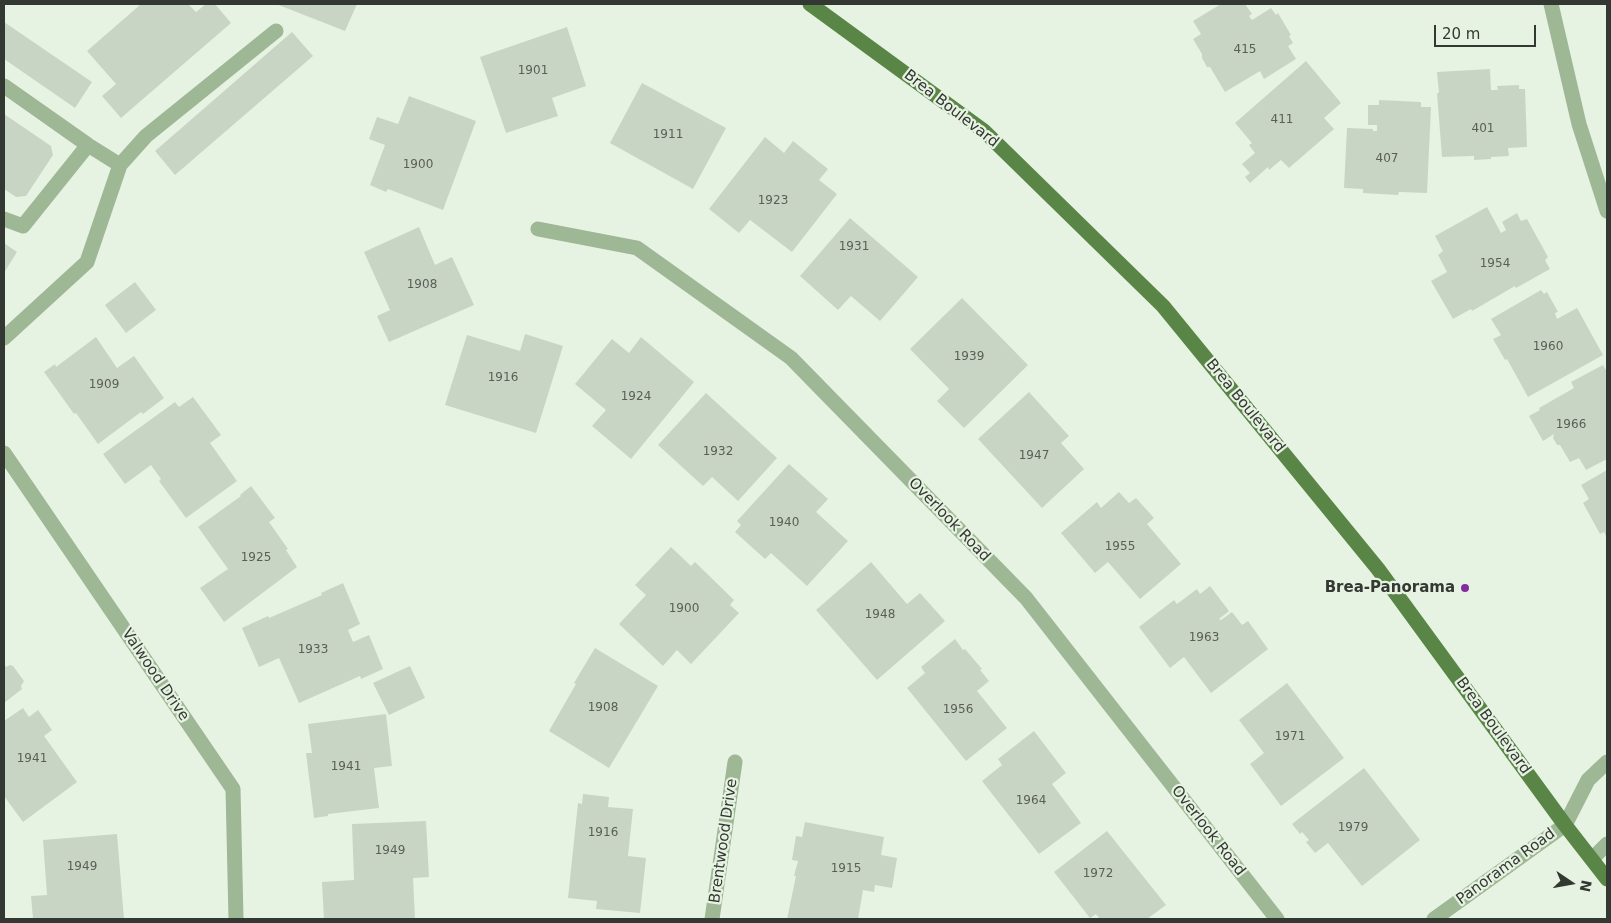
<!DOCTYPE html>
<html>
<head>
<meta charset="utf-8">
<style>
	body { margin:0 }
	#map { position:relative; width:1611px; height:923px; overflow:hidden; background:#e7f3e2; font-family:"DejaVu Sans",sans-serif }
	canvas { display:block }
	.frame { position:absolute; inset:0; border:5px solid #343832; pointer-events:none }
	.north { position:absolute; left:1546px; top:858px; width:50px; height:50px; -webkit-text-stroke:4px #e7f3e2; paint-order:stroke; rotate:102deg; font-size:14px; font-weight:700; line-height:20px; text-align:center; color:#343832 }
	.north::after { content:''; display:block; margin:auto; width:18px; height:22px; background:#343832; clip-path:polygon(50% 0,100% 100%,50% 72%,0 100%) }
	.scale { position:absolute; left:1434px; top:25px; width:102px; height:22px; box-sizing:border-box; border:2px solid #343832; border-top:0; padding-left:6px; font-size:15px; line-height:18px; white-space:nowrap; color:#343832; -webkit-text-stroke:4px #e7f3e2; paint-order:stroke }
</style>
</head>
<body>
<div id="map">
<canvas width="1611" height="923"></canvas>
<div class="frame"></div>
<div class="north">N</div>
<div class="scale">20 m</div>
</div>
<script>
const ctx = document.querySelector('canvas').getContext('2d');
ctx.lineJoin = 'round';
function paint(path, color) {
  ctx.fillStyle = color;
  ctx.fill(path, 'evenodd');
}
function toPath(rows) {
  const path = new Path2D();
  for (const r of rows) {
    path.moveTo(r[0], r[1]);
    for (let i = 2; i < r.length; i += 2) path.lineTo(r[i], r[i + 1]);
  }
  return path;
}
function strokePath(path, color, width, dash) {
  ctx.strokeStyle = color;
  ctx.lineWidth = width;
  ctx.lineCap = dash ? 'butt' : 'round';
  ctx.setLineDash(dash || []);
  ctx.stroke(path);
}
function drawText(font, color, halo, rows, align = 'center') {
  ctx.font = font + ' "DejaVu Sans",sans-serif';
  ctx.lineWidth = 4.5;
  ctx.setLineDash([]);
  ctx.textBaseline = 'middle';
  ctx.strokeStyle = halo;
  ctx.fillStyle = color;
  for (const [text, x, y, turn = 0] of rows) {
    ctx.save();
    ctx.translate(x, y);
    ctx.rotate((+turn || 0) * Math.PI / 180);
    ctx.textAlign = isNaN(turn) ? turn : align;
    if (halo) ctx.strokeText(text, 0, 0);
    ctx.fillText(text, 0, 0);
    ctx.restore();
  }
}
paint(toPath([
	[141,4,188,4,196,12,206,4,215,4,231,23,121,118,102,96,116,84,87,51],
	[276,4,357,4,345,31],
	[1221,4,1245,4,1252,14,1249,16,1252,20,1271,8,1276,15,1278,13,1291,35,1289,36,1293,43,1288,46,1296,59,1264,79,1260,71,1225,92,1210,67,1207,67,1202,58,1202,54,1193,39,1201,34,1193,21],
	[4,22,92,82,75,108,4,59],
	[567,27,586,86,552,98,558,116,506,133,480,57],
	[292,32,313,56,175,175,155,151],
	[1306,61,1341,103,1324,118,1334,129,1289,168,1281,160,1269,170,1268,167,1250,183,1245,177,1250,173,1242,164,1255,153,1249,145,1252,143,1235,123],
	[1490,69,1491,90,1498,90,1497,86,1519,85,1519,89,1525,89,1527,147,1508,148,1509,156,1491,157,1491,159,1474,160,1474,156,1442,157,1437,93,1439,93,1437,72],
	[642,83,726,128,693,189,610,143],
	[409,96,476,121,443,210,388,189,386,192,370,185,385,145,369,139,377,117,398,124],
	[1379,100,1421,102,1421,107,1431,107,1427,193,1399,192,1398,195,1363,193,1363,189,1344,188,1347,128,1373,129,1373,131,1377,131,1377,125,1368,125,1368,105,1379,105],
	[4,114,51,146,53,155,26,196,16,197,4,189],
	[765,137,784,153,793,141,828,169,819,180,837,194,792,252,750,220,739,233,709,209],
	[1487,207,1501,233,1506,230,1502,222,1517,213,1521,221,1527,219,1548,257,1545,260,1550,269,1516,288,1515,286,1472,311,1471,309,1453,319,1431,281,1447,272,1438,255,1443,251,1435,236],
	[850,218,918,277,880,321,851,296,838,310,800,276],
	[419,227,435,265,452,257,474,305,389,342,377,316,390,310,364,252],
	[4,243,17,252,4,273],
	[135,282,156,310,126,333,105,305],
	[1541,290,1544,294,1547,292,1558,312,1555,313,1557,319,1577,308,1603,355,1528,397,1507,359,1505,360,1493,339,1501,335,1491,319],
	[962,298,1028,365,964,428,937,401,949,389,910,349],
	[525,334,563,346,536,433,445,405,467,335,520,351],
	[96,337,117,368,134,356,164,398,143,414,141,412,98,444,76,413,74,414,44,372,55,364,56,367],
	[641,337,694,382,631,459,592,426,606,410,575,384,612,339,629,353],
	[1603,365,1607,372,1607,459,1586,470,1579,458,1570,462,1560,445,1557,445,1553,438,1554,434,1543,441,1529,416,1540,410,1539,408,1574,388,1571,382],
	[1029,392,1069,436,1061,443,1084,469,1042,508,978,439],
	[706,393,777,458,738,501,712,477,703,486,658,445],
	[193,397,221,435,210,443,237,481,186,518,159,481,161,479,151,465,125,484,103,454,175,402,179,407],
	[789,464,828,499,816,512,848,541,807,586,771,553,765,559,735,532,741,525,737,521],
	[1607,470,1607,538,1604,532,1600,534,1583,503,1589,499,1581,485],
	[251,486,275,518,269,522,288,549,286,550,297,567,224,622,200,588,228,569,198,527,241,496,240,495],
	[1119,492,1129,503,1136,498,1154,518,1147,524,1181,564,1140,599,1108,562,1095,573,1061,533,1097,502,1101,508],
	[671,547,691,566,695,562,734,600,730,605,739,613,691,664,677,650,663,666,619,624,646,595,635,585],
	[871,562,907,604,920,593,945,621,877,680,816,610],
	[343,583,360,624,348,630,353,642,369,635,383,669,361,679,360,676,299,703,279,658,259,667,242,628,268,616,269,618,322,595,321,593],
	[1210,586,1229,611,1219,619,1221,620,1232,612,1242,625,1248,621,1268,649,1211,693,1184,657,1170,668,1139,627,1174,600,1177,604,1197,589,1200,594],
	[955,639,963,650,965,649,982,669,980,670,989,681,977,691,1007,728,966,761,907,688,925,673,921,667],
	[595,648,658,686,609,768,549,731,576,684,574,683],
	[4,663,6,667,10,665,13,666,24,681,21,686,22,689,4,703],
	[410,666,425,698,389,715,373,683],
	[1287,683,1344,758,1281,806,1250,764,1264,753,1239,720],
	[23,708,29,717,38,710,52,730,44,736,77,782,23,822,4,796,4,721],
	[386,714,392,766,374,768,379,808,328,814,328,816,314,818,306,753,312,753,308,724],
	[1034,731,1066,773,1052,784,1081,823,1039,854,982,781,1002,765,998,759],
	[1364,768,1420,840,1362,886,1328,843,1315,853,1306,842,1309,840,1302,832,1300,834,1292,824],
	[583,794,609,797,608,807,633,809,628,856,646,858,640,913,596,909,597,901,568,898,578,803,582,804],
	[426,821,429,877,413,878,415,919,324,919,322,882,354,880,352,824],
	[805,822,884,837,881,855,897,858,892,888,875,885,874,892,863,890,858,919,787,919,796,876,794,876,798,861,792,860,796,836,802,837],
	[1107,831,1166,905,1147,919,1100,919,1096,914,1090,918,1054,872],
	[117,834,124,919,33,919,31,896,47,895,43,840]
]), '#c9d5c4');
strokePath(toPath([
	[1551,4,1579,124,1607,211],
	[4,86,88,145,120,165],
	[4,219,23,226,88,145],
	[538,229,637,248,791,358,1026,598,1277,919],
	[4,338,87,262,120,165,146,136,276,31],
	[4,453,233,789,236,919],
	[1592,859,1607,844],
	[712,919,735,762],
	[1434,919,1565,825,1588,780,1607,762]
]), '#9eb795', 15);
strokePath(toPath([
	[810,4,984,131,1163,306,1378,569,1565,825,1607,879]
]), '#598647', 15);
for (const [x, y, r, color] of [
	[1465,588,5,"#822d9c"]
]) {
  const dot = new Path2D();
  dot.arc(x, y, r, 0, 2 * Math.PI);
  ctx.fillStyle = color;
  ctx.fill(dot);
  strokePath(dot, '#e7f3e2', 2);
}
drawText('12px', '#595f56', null, [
	["415",1245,50],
	["1901",533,71],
	["411",1282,120],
	["401",1483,129],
	["1911",668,135],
	["407",1387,159],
	["1900",418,165],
	["1923",773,201],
	["1931",854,247],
	["1954",1495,264],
	["1908",422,285],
	["1960",1548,347],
	["1939",969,357],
	["1916",503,378],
	["1909",104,385],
	["1924",636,397],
	["1966",1571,425],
	["1932",718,452],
	["1947",1034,456],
	["1940",784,523],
	["1955",1120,547],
	["1925",256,558],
	["1900",684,609],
	["1948",880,615],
	["1963",1204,638],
	["1933",313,650],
	["1908",603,708],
	["1956",958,710],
	["1971",1290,737],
	["1941",32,759],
	["1941",346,767],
	["1964",1031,801],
	["1979",1353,828],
	["1916",603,833],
	["1949",390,851],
	["1949",82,867],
	["1915",846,869],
	["1972",1098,874]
]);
drawText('15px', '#343832', '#e7f3e2', [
	["Brea Boulevard",951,109,38],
	["Brea Boulevard",1245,406,51],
	["Overlook Road",949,520,46],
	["Valwood Drive",155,675,56],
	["Brea Boulevard",1493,726,54],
	["Overlook Road",1208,831,52],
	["Brentwood Drive",724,841,-82],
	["Panorama Road",1506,867,-36]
]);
drawText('bold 15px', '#343832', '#e7f3e2', [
	["Brea-Panorama",1455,588]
], 'right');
</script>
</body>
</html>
